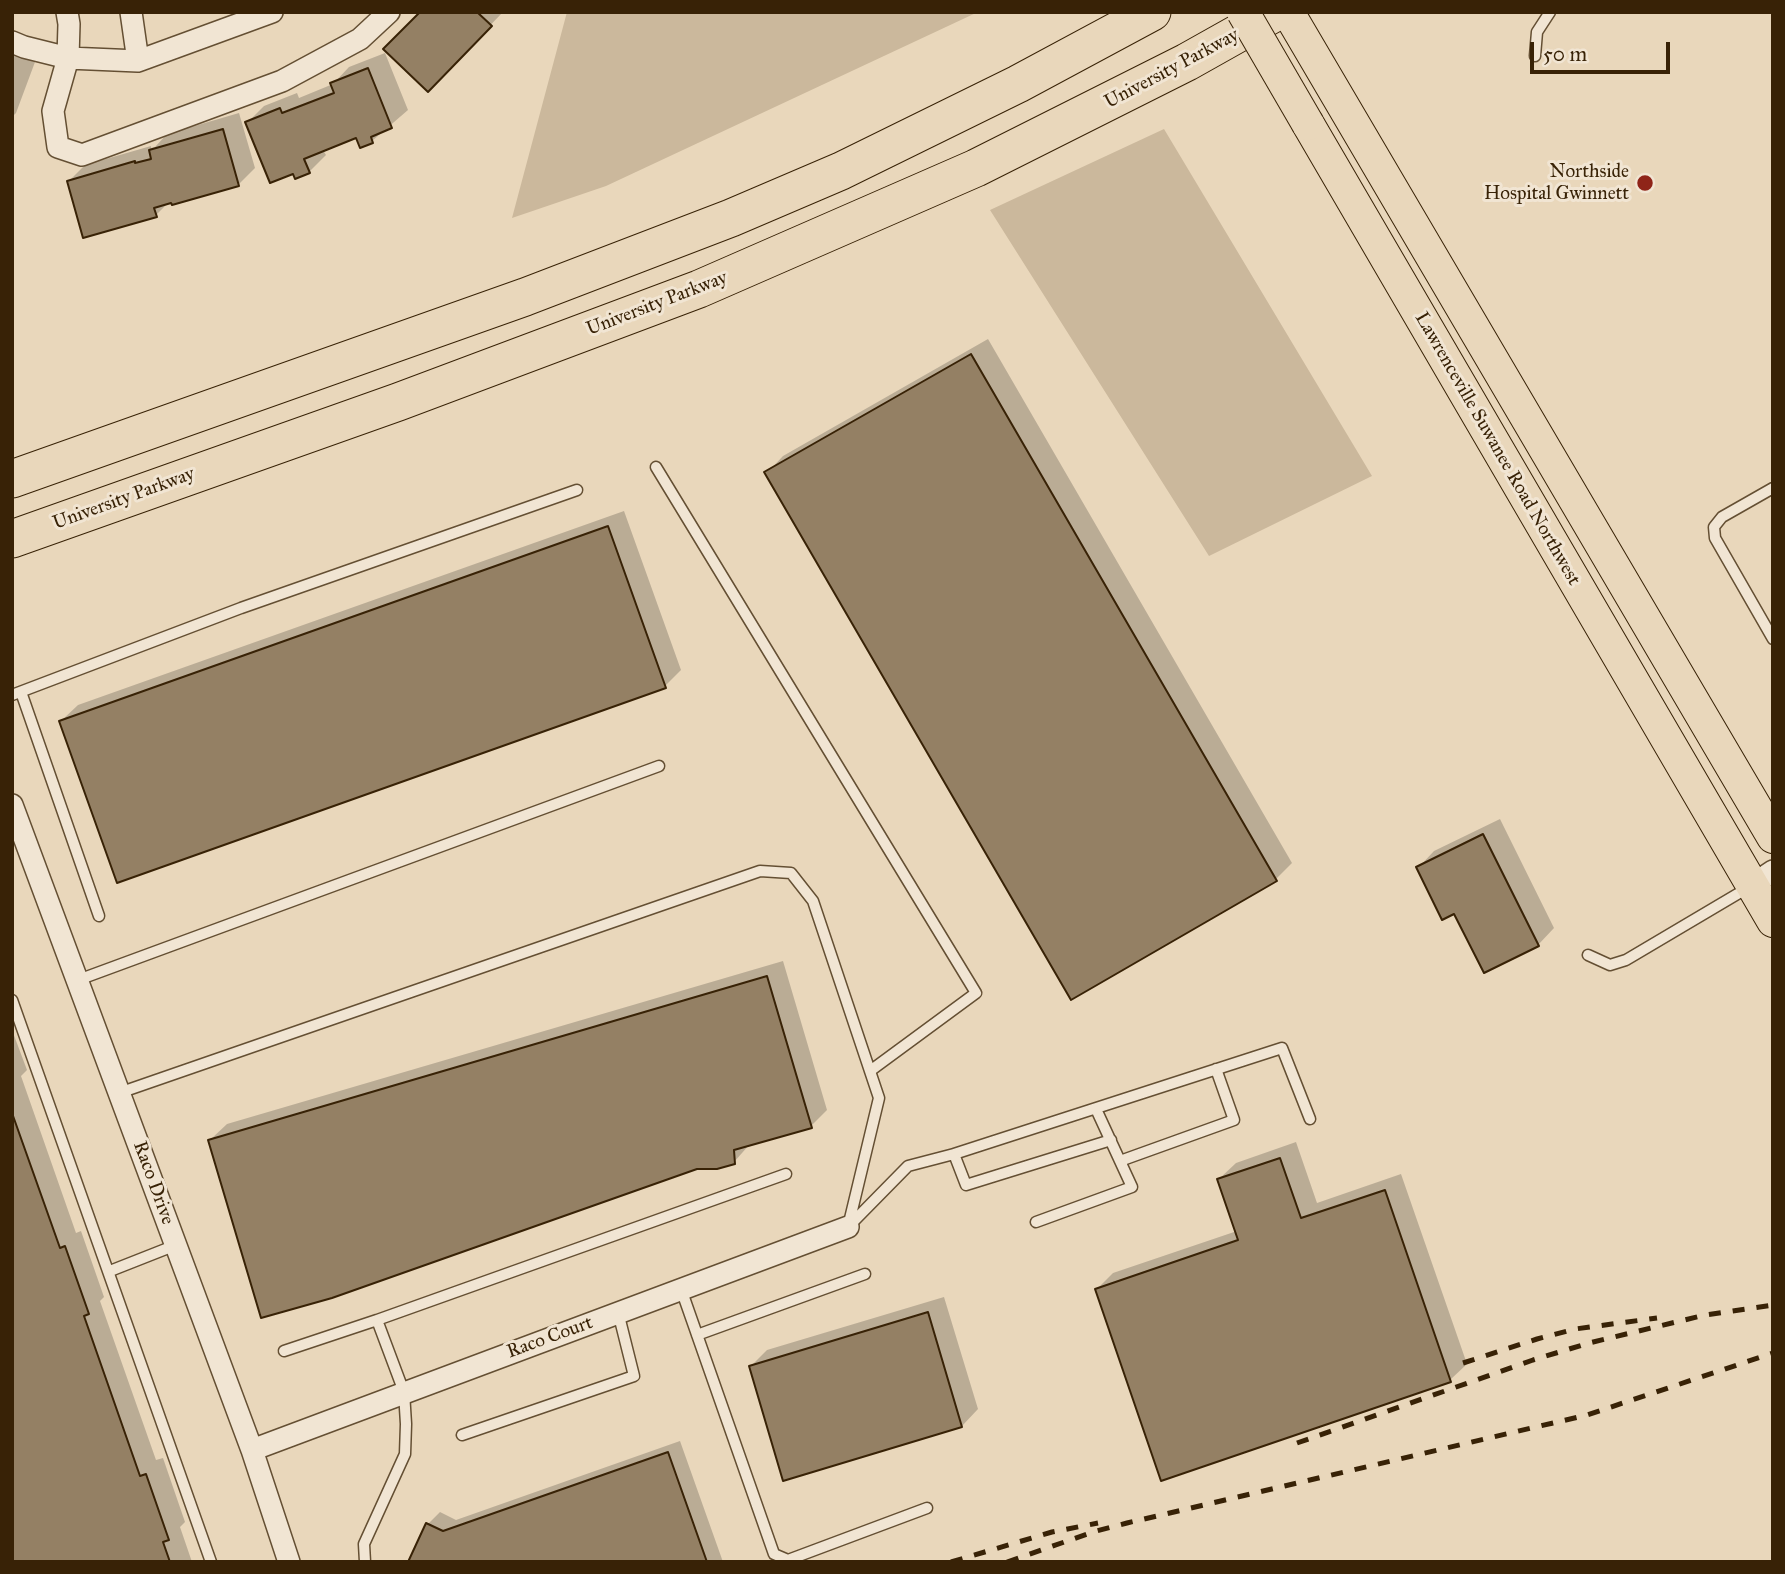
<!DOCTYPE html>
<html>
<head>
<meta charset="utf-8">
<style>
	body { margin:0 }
	#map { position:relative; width:1785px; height:1574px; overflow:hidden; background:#e9d7bb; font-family:"IM FELL Great Primer",serif }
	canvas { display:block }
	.frame { position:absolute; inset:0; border:14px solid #382206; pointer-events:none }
	.scale { position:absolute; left:1530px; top:42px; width:140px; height:32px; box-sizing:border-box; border:4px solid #382206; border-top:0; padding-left:9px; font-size:21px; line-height:24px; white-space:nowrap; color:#382206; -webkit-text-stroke:5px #f1e5d3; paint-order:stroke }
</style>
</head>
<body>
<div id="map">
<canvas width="1785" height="1574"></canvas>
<div class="frame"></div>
<div class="scale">50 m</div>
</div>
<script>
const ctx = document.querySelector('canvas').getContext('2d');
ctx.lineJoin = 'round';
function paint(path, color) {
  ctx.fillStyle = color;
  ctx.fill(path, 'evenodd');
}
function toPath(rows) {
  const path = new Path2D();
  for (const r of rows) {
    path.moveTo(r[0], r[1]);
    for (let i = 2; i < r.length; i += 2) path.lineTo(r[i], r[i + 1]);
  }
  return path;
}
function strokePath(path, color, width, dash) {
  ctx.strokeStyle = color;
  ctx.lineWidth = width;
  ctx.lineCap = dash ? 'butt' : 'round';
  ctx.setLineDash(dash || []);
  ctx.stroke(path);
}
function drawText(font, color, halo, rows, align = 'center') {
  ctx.font = font + ' "IM FELL Great Primer",serif';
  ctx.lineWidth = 6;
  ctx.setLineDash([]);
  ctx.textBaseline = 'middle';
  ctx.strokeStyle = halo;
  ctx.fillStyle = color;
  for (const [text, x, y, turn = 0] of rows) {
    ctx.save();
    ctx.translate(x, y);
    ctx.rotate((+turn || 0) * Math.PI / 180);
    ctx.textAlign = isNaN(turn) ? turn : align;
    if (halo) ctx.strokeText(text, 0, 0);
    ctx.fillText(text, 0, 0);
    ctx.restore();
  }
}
paint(toPath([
	[567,12,978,12,606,186,512,218],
	[1164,129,1372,476,1209,556,990,210]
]), '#cbb89c');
paint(toPath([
	[422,12,503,12,428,90],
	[385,53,408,110,372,141,357,136,323,150,326,155,309,172,247,123,264,106,297,93,299,98,333,84,349,67],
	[12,54,35,62,16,113,12,117],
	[239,113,255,168,239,184,173,203,170,201,156,215,69,181,85,165,151,146,151,148,155,147,167,134],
	[988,339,1292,863,1276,879,767,473,783,456],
	[624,511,681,670,665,686,61,721,78,705],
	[1500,819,1554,928,1538,945,1455,911,1418,868,1434,851],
	[783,961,827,1110,811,1126,750,1144,734,1162,210,1140,227,1124],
	[12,1030,27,1070,21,1076,76,1233,81,1231,104,1297,100,1301,156,1460,163,1458,185,1522,180,1527,192,1562,12,1562],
	[1296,1142,1317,1203,1401,1174,1467,1364,1450,1380,1097,1289,1113,1273,1237,1231,1219,1179,1236,1163],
	[944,1297,978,1409,962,1426,751,1366,767,1350],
	[680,1441,723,1562,410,1562,428,1524,440,1512,456,1520]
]), '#0003');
const building = toPath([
	[420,12,477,12,492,26,428,92,383,49,420,12],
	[368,68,392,128,371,137,373,143,360,148,356,138,304,159,310,173,295,179,293,174,270,183,245,122,280,108,282,113,334,93,330,83,368,68],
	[223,129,239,186,172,205,171,203,154,208,157,217,83,238,67,181,135,161,135,163,151,159,149,150,223,129],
	[971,354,1277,881,1071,1000,764,472,971,354],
	[608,526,666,688,117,883,59,721,608,526],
	[1483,834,1539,946,1484,973,1454,914,1442,920,1416,867,1483,834],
	[767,976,812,1128,734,1150,735,1164,717,1169,697,1169,332,1298,261,1318,208,1140,767,976],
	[12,1113,60,1248,65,1246,89,1314,84,1316,140,1476,146,1474,169,1540,163,1542,170,1562,12,1562,12,1113],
	[1280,1158,1301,1218,1385,1190,1451,1382,1161,1481,1095,1289,1238,1240,1217,1179,1280,1158],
	[928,1312,962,1427,783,1481,749,1366,928,1312],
	[668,1452,707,1562,408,1562,426,1523,443,1531,668,1452]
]);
paint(building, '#948064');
strokePath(building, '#382206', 2);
const service = toPath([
	[1535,56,1537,32,1550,12],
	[656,467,976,993,870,1071],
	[1773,488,1722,517,1714,527,1715,538,1773,639],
	[21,692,99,916],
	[12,695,241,608,577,490],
	[1588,955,1610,965,1626,960,1751,886],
	[78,980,659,766],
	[12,1000,211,1562],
	[119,1093,760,871,791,873,813,901,879,1098,848,1227],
	[954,1154,1282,1048,1310,1119],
	[1120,1161,1234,1120,1216,1069],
	[1036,1222,1132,1187,1096,1109],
	[850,1225,908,1166,954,1154,966,1185,1111,1140],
	[110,1271,176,1245],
	[681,1289,774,1554,788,1560,927,1508],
	[697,1335,865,1274],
	[284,1351,377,1320],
	[462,1435,634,1376,618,1312],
	[365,1562,364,1544,405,1454,406,1424,404,1392,377,1320,786,1174]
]);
const minor = toPath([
	[131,12,138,61],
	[272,12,138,61,68,58,53,111,58,147,82,155,282,81,360,39,389,12],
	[12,42,24,47,68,58,69,24,67,12],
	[12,805,252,1450,289,1562],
	[1752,885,1773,871],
	[252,1450,848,1227]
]);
const primary = toPath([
	[1288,12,1773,837],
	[1308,124,1773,921]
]);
const motorway = toPath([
	[12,479,525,297,731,218,841,171,1018,84,1152,12],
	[12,539,398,402,699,289,976,168,1187,62,1276,12]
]);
strokePath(service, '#644f33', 13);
strokePath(minor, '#644f33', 24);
strokePath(primary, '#382206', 34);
strokePath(motorway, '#382206', 39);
strokePath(service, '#f1e5d3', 10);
strokePath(minor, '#f1e5d3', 21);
strokePath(primary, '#e9d7bb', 32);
strokePath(motorway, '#e9d7bb', 37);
strokePath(toPath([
	[1463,1363,1537,1339,1575,1329,1657,1318],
	[1297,1443,1533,1360,1589,1343,1705,1315,1773,1305],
	[951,1562,1052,1532,1098,1523],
	[1007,1562,1096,1531,1127,1523,1587,1415,1773,1353]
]), '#382206', 5, [12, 12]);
const primaryBridge = toPath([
	[1243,12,1308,124]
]);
strokePath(primaryBridge, '#382206', 34, []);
strokePath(primaryBridge, '#e9d7bb', 32);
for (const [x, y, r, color] of [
	[1645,183,9,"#8f2418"]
]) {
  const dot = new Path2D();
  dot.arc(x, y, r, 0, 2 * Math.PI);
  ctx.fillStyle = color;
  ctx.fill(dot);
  strokePath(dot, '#f1e5d3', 2.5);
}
drawText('19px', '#382206', '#f1e5d3', [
	["University Parkway",1172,69,-28],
	["University Parkway",657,304,-21],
	["Lawrenceville Suwanee Road Northwest",1497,449,60],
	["University Parkway",124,499,-20],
	["Raco Drive",153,1183,70],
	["Raco Court",550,1338,-20]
]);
drawText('19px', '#382206', '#f1e5d3', [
	["Northside",1629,172],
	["Hospital Gwinnett",1629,194]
], 'right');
</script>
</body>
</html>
